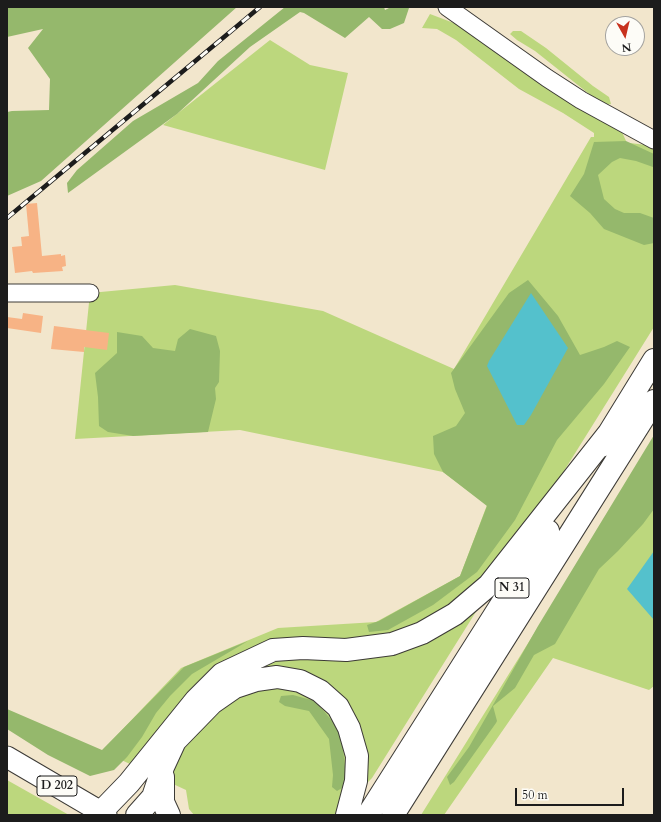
<!DOCTYPE html>
<html>
<head>
<meta charset="utf-8">
<style>
	body { margin:0 }
	#map { position:relative; width:661px; height:822px; overflow:hidden; background:#f2e6cc; font-family:Cardo,serif }
	canvas { display:block }
	.frame { position:absolute; inset:0; border:8px solid #1c1c1c; pointer-events:none }
	.north { position:absolute; left:605px; top:16px; width:40px; height:40px; box-sizing:border-box; background:#fdfcf7; border:1px solid #a3a29f; border-radius:50%; rotate:172deg; font-size:11px; font-weight:700; line-height:16px; text-align:center; color:#1c1c1c }
	.north::after { content:''; display:block; margin:auto; width:14px; height:18px; background:#c8321e; clip-path:polygon(50% 0,100% 100%,50% 72%,0 100%) }
	.scale { position:absolute; left:515px; top:788px; width:109px; height:18px; box-sizing:border-box; border:2px solid #1c1c1c; border-top:0; padding-left:5px; font-size:12px; line-height:14px; white-space:nowrap; color:#1c1c1c; -webkit-text-stroke:3px #fdfcf7; paint-order:stroke }
</style>
</head>
<body>
<div id="map">
<canvas width="661" height="822"></canvas>
<div class="frame"></div>
<div class="north">N</div>
<div class="scale">50 m</div>
</div>
<script>
const ctx = document.querySelector('canvas').getContext('2d');
ctx.lineJoin = 'round';
function paint(path, color) {
  ctx.fillStyle = color;
  ctx.fill(path, 'evenodd');
}
function toPath(rows) {
  const path = new Path2D();
  for (const r of rows) {
    path.moveTo(r[0], r[1]);
    for (let i = 2; i < r.length; i += 2) path.lineTo(r[i], r[i + 1]);
  }
  return path;
}
function strokePath(path, color, width, dash) {
  ctx.strokeStyle = color;
  ctx.lineWidth = width;
  ctx.lineCap = dash ? 'butt' : 'round';
  ctx.setLineDash(dash || []);
  ctx.stroke(path);
}
function drawText(font, color, halo, rows, align = 'center') {
  ctx.font = font + ' Cardo,serif';
  ctx.lineWidth = 3.5;
  ctx.setLineDash([]);
  ctx.textBaseline = 'middle';
  ctx.strokeStyle = halo;
  ctx.fillStyle = color;
  for (const [text, x, y, turn = 0] of rows) {
    ctx.save();
    ctx.translate(x, y);
    ctx.rotate((+turn || 0) * Math.PI / 180);
    ctx.textAlign = isNaN(turn) ? turn : align;
    if (halo) ctx.strokeText(text, 0, 0);
    ctx.fillText(text, 0, 0);
    ctx.restore();
  }
}
paint(toPath([
	[430,14,459,25,622,132,626,141,622,142,654,146,654,327,372,778,336,815,194,815,189,809,186,790,102,751,181,668,278,628,376,622,460,576,487,505,443,472,240,430,75,439,90,293,175,285,323,311,454,369,591,137,594,137,594,133,563,113,519,89,456,40,437,29,422,28],
	[513,31,521,31,546,48,593,86,609,97,611,104,603,105,535,51,517,40,510,34],
	[270,40,310,65,348,73,325,170,163,125],
	[654,441,654,686,649,690,553,658,444,815,421,815],
	[7,780,69,815,7,815]
]), '#bcd77d');
paint(toPath([
	[7,7,237,7,41,181,7,196,7,112,12,111,49,110,50,79,28,48,43,29,7,37],
	[285,7,384,7,385,10,391,7,409,8,404,23,390,29,382,29,369,17,345,38,304,13,300,12,250,47,177,114,68,193,67,183,77,170,133,121,198,83,218,61],
	[626,141,654,154,654,169,653,167,636,161,620,158,612,162,598,175,604,199,615,209,624,213,640,213,654,218,654,243,644,245,604,229,590,213,570,196,584,174,594,142],
	[528,280,558,316,580,355,604,347,617,341,630,347,604,384,557,440,515,520,477,572,433,605,388,630,369,632,367,625,379,621,460,576,487,506,443,472,434,454,433,436,456,426,465,413,455,389,451,373,509,293],
	[190,329,216,336,220,351,219,382,215,388,216,399,208,432,133,436,108,432,99,426,98,397,95,373,117,353,117,332,142,336,153,348,175,351,178,339],
	[654,435,654,509,643,524,618,551,599,569,555,644,534,655,515,688,493,706,497,721,496,723,454,782,450,785,447,777,469,747,538,626],
	[248,641,192,674,170,696,156,713,142,737,127,757,114,770,90,776,48,755,7,729,7,709,102,750,184,667],
	[293,695,315,701,341,731,347,785,337,791,332,787,333,775,329,739,309,711,285,706,279,702,281,696]
]), '#95b86c');
paint(toPath([
	[531,293,568,348,531,415,524,425,517,425,487,366,489,361],
	[654,551,654,620,627,589]
]), '#54c1cc');
paint(toPath([
	[37,203,42,256,61,254,61,256,65,255,66,266,62,267,63,271,33,273,32,271,15,273,12,247,22,246,21,237,29,236,26,204],
	[23,313,43,316,41,333,7,328,7,317,22,319],
	[54,326,109,333,107,350,84,347,84,352,51,349]
]), '#f7b385');
const minor = toPath([
	[447,7,547,78,581,100,654,140],
	[7,293,90,293]
]);
const major = toPath([
	[7,757,106,815]
]);
const highway = toPath([
	[601,446,654,360],
	[163,777,163,802,169,815],
	[101,812,129,783,196,700,222,674,273,650,303,648,346,650,392,644,422,633,455,614,489,585,609,433],
	[137,815,153,797,163,767,175,741,212,703,235,687,256,680,277,677,300,681,320,691,338,707,349,728,357,756,356,781,347,815],
	[368,815,548,531],
	[393,815,654,401]
]);
strokePath(minor, '#3c3a36', 19);
strokePath(major, '#3c3a36', 23);
strokePath(highway, '#3c3a36', 24);
strokePath(minor, '#fff', 17);
strokePath(major, '#fff', 21);
strokePath(highway, '#fff', 22);
const rail = toPath([
	[7,218,260,7]
]);
strokePath(rail, '#1c1c1c', 4.5);
strokePath(rail, '#fdfcf7', 3, [9]);
for (const [x, y, w] of [
	[512,588,34],
	[57,786,40]
]) {
  const box = new Path2D();
  box.roundRect(x - w / 2, y - 10, w, 20, 3);
  ctx.fillStyle = '#fdfcf7';
  ctx.fill(box);
  strokePath(box, '#1c1c1c', 1);
}
drawText('bold 12px', '#1c1c1c', null, [
	["N 31",512,588],
	["D 202",57,786]
]);
</script>
</body>
</html>
